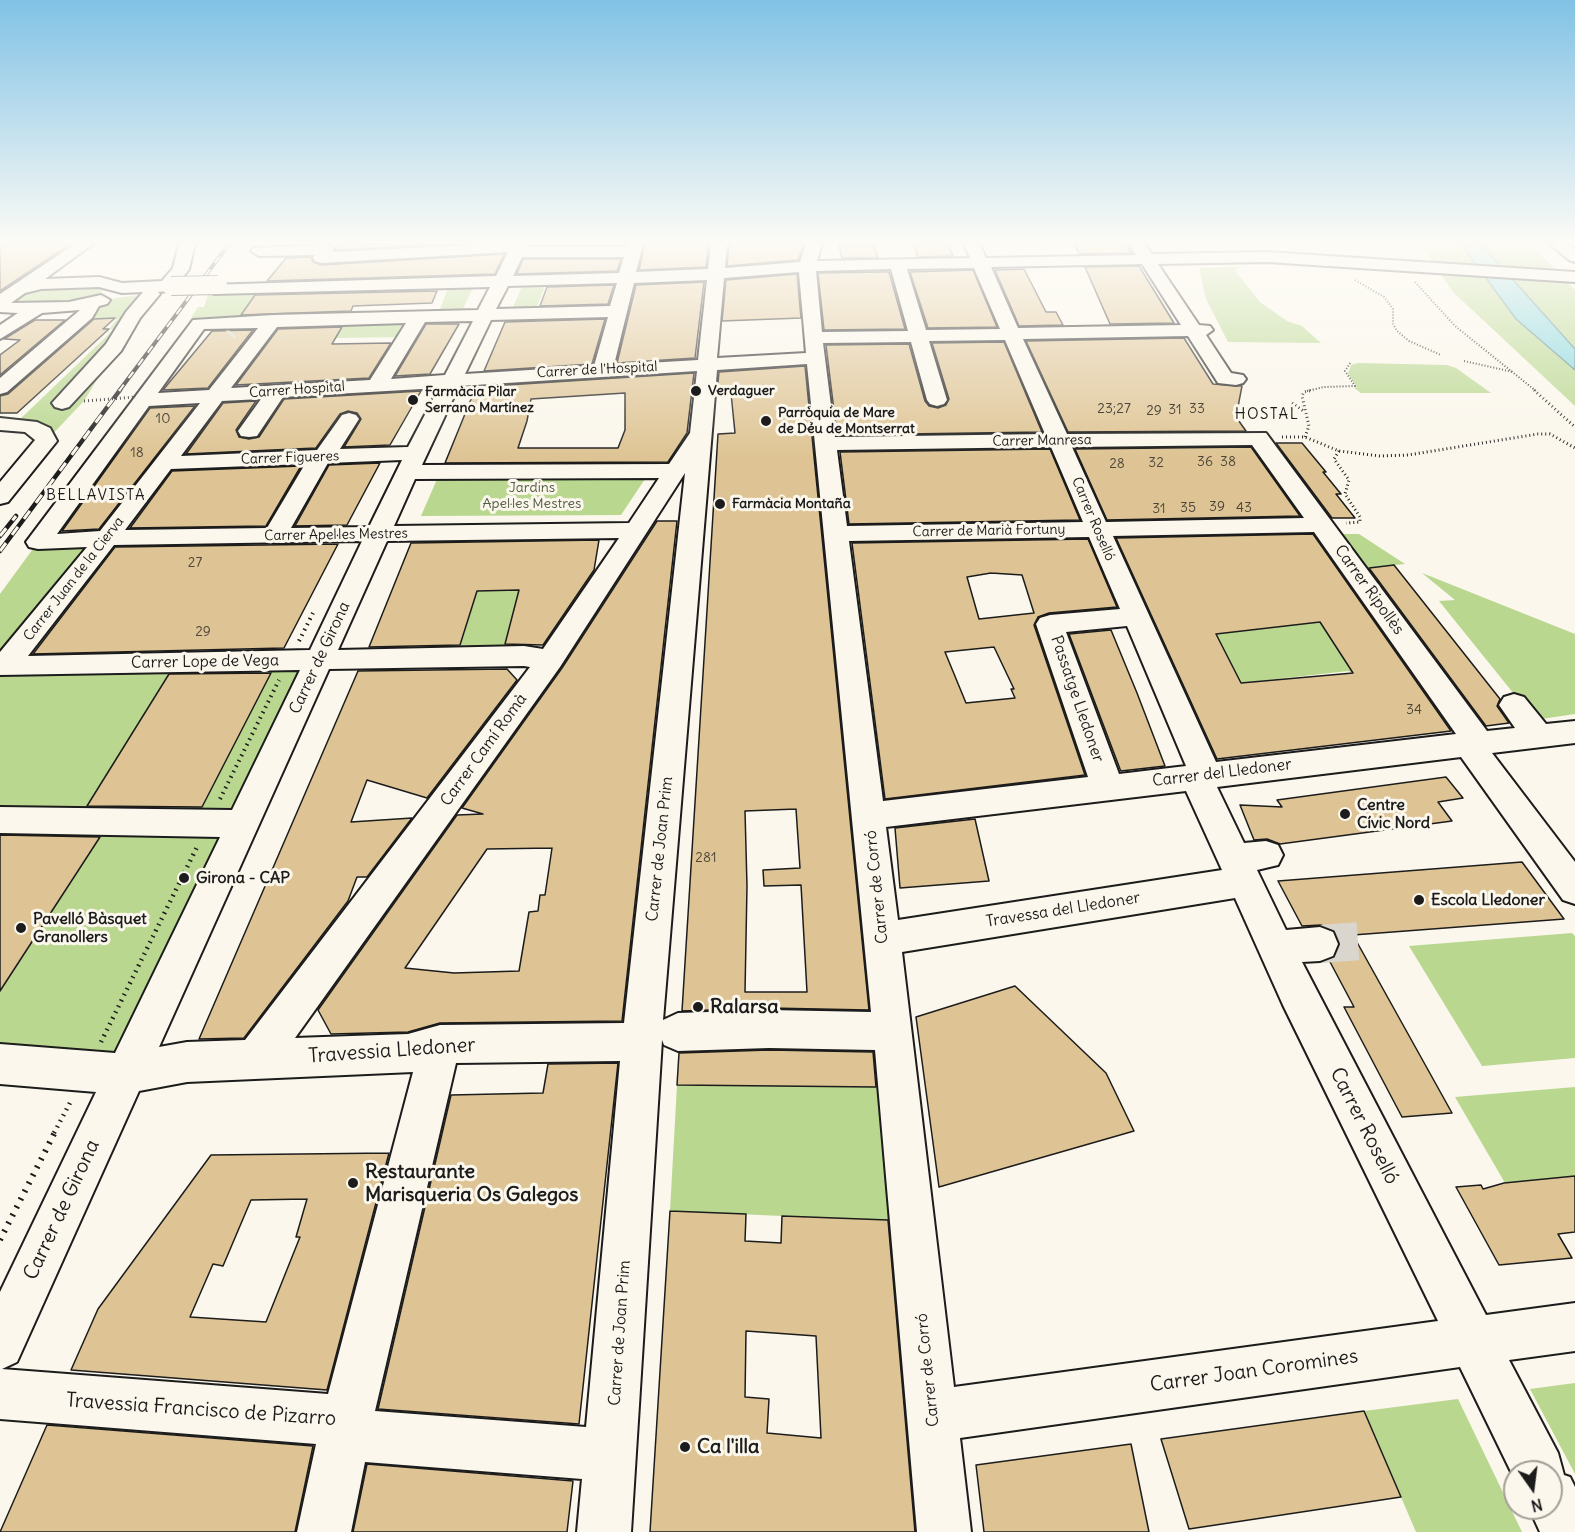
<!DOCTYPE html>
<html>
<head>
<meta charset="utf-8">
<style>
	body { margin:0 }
	#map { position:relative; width:1575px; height:1532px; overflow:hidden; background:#fbf7ec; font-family:Delius,sans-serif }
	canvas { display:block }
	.north { position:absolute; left:1503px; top:1460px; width:60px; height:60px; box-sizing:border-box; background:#fbf7ec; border:2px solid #a29f99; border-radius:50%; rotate:166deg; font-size:16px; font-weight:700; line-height:24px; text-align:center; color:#1c1c1c }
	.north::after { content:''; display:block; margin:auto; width:21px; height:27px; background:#1c1c1c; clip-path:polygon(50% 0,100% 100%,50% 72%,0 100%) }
</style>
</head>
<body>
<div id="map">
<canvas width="1575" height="1532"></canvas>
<div class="north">N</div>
</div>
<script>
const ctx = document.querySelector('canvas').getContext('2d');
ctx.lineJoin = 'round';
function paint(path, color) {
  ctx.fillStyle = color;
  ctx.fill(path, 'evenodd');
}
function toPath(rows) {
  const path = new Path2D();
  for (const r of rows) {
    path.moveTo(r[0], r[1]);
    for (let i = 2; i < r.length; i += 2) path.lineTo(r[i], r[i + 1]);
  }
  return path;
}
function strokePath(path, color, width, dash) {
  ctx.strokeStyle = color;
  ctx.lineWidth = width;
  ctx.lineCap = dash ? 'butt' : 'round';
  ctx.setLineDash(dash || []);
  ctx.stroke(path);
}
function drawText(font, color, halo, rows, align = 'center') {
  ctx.font = font + ' Delius,sans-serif';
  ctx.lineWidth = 6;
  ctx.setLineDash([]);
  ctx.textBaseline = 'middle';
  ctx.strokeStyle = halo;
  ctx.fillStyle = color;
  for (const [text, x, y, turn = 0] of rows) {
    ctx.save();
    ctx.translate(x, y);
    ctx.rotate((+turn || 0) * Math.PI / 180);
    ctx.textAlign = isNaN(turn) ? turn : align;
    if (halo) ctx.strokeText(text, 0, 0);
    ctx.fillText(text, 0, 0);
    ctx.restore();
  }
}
paint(toPath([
	[1420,244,1461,244,1516,319,1575,370,1575,406,1453,292],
	[1481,244,1531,244,1575,290,1575,349],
	[1243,267,1236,269,1236,272,1260,302,1287,321,1302,326,1321,343,1228,342,1206,299,1199,268],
	[95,286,103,290,99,295,75,302,17,303,12,300,34,289],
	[545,286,536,309,512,309,522,287],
	[448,288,473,288,462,311,439,312],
	[156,293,143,305,84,401,46,441,15,424,113,330,109,329,117,319,82,319,103,302,116,298],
	[256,294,239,317,191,318,198,307,204,307,208,295],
	[411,323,403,337,268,339,277,327],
	[1358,363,1447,365,1456,368,1491,393,1361,393,1354,388,1357,387,1348,374,1351,365],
	[647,476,621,515,421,516,438,477],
	[1340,534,1359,534,1405,564,1365,568],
	[107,538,5,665,320,659,125,1074,0,1064,0,594,38,542],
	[1422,573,1575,634,1575,714,1535,720,1439,601,1455,600],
	[519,590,505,646,460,647,477,591],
	[1320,622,1353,673,1348,671,1241,683,1216,634],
	[1572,933,1575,936,1575,1058,1482,1066,1409,946],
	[677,1085,880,1087,894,1221,670,1211],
	[1575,1087,1575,1176,1505,1183,1455,1097],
	[1575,1383,1575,1474,1530,1389],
	[1458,1399,1522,1532,1416,1532,1364,1411]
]), '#b9d78f');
const water = toPath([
	[1461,244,1481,244,1575,349,1575,370,1516,319,1461,244]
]);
paint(water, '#87d7e0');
strokePath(water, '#5c8c92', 1.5);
const building = toPath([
	[0,244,70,244,0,291,0,244],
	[339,244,457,244,335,250,339,244],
	[645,244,709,244,706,267,639,270,645,244],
	[729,244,804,244,798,260,727,266,729,244],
	[913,244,948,244,953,256,918,257,913,244],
	[1075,244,1125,244,1131,253,1079,254,1075,244],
	[839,245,874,245,878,258,842,258,839,245],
	[504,254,495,274,267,281,286,258,311,257,313,262,321,265,504,254],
	[523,259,621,259,617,271,517,274,523,259],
	[1139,266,1174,323,1110,324,1085,267,1139,266],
	[1024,269,1046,312,1056,312,1063,325,1019,326,995,270,1024,269],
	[973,270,997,327,928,328,910,272,973,270],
	[882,272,889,272,905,329,824,330,818,273,882,272],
	[797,274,801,318,722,321,726,280,797,274],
	[704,282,695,358,617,363,636,285,704,282],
	[614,285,608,304,540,306,547,287,614,285],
	[437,291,432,303,353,306,351,311,241,315,255,295,437,291],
	[115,318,103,329,109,329,17,413,0,413,0,396,8,394,94,319,115,318],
	[605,319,592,364,484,371,505,322,605,319],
	[35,320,65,320,0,375,0,355,20,340,4,339,35,320],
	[426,324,459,324,430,374,395,376,426,324],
	[342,327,332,344,391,343,369,378,236,385,278,329,342,327],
	[253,330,208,388,163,390,212,331,253,330],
	[1184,338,1213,384,1242,386,1236,417,1246,431,1068,432,1026,341,1184,338],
	[1004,342,1042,432,837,435,826,345,909,344,925,401,929,406,938,408,946,405,949,399,932,343,1004,342],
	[805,366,869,1010,769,1008,682,1011,718,434,735,433,731,393,717,394,719,372,805,366],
	[796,809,800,868,763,870,764,886,801,885,807,992,745,992,747,886,745,811,796,809],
	[694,373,687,433,668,462,445,463,476,387,694,373],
	[625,393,625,430,618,448,518,448,527,421,531,399,625,393],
	[421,391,390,445,344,447,361,419,357,413,348,411,340,414,316,448,186,454,223,403,256,401,236,430,239,437,249,439,259,437,284,399,421,391],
	[195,406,99,529,62,531,150,408,195,406],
	[1276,443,1302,443,1326,472,1323,472,1341,494,1336,494,1355,518,1332,518,1276,443],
	[1251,447,1300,516,1107,520,1075,449,1251,447],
	[1050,449,1080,520,849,524,840,452,1050,449],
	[380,463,347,525,295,526,329,465,380,463],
	[301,466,266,526,130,528,172,471,301,466],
	[657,521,677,521,622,1021,440,1023,408,1032,331,1034,318,1010,457,815,483,814,462,808,562,668,657,521],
	[552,848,545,895,540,895,538,911,529,912,519,971,454,973,405,968,487,849,552,848],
	[1313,534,1451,731,1217,759,1116,538,1313,534],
	[1320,622,1353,673,1241,683,1216,634,1320,622],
	[1088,539,1117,607,1049,613,1038,617,1034,625,1085,775,885,799,852,543,1088,539],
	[991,573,1022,575,1034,613,979,619,967,577,991,573],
	[994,647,1014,689,1011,689,1015,698,966,703,945,652,994,647],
	[599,540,594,570,543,645,505,644,519,590,477,591,460,645,369,647,411,543,599,540],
	[338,544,284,648,33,654,115,547,338,544],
	[1394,565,1500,699,1497,706,1509,723,1486,726,1369,568,1394,565],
	[1111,630,1137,693,1165,766,1121,771,1120,769,1069,634,1111,630],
	[507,669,517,680,427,798,367,780,351,822,412,818,367,877,357,877,348,901,244,1038,199,1039,358,671,507,669],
	[271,673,202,807,87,806,169,674,271,673],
	[1446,777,1463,798,1438,802,1452,821,1280,844,1267,839,1254,840,1240,805,1282,807,1277,800,1446,777],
	[975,819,989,881,900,888,895,828,975,819],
	[0,835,100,837,0,991,0,835],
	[1522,862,1564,919,1353,935,1452,1113,1402,1117,1344,1007,1354,1007,1329,960,1335,957,1340,945,1335,931,1321,925,1302,926,1278,881,1522,862],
	[1015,986,1106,1073,1134,1131,939,1187,916,1017,1015,986],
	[769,1050,873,1052,876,1087,677,1085,679,1053,769,1050],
	[618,1063,579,1424,378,1409,451,1095,543,1093,548,1064,618,1063],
	[389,1153,327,1390,71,1370,98,1309,211,1155,389,1153],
	[307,1199,296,1237,300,1237,266,1322,190,1317,213,1264,223,1266,251,1200,307,1199],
	[1575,1176,1575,1232,1558,1234,1572,1258,1499,1265,1456,1187,1481,1185,1483,1189,1504,1183,1575,1176],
	[670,1211,746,1214,745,1241,781,1243,782,1216,888,1220,915,1532,650,1532,670,1211],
	[746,1331,816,1336,821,1438,767,1433,769,1399,745,1397,746,1331],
	[1364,1411,1401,1497,1189,1529,1161,1439,1364,1411],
	[47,1425,313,1446,295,1532,0,1532,47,1425],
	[1131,1444,1149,1532,984,1532,976,1465,1131,1444],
	[367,1464,573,1481,567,1532,353,1532,367,1464]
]);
paint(building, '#dec494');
strokePath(building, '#1c1c1c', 1.5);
strokePath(toPath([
	[228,333,230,331]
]), '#dad6cd', 18, [18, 9]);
strokePath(toPath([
	[1320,944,1376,940]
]), '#dad6cd', 38, [38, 19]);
const minor = toPath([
	[75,244,93,244,45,279,99,277,122,283,162,281,173,268,179,244,195,244,189,269,178,284,177,290,158,292,160,294,140,318,121,351,69,407,62,409,55,407,52,403,106,344,126,312,143,292,122,293,99,287,41,289,25,293,11,303,69,302,101,295,110,300,107,304,99,306,92,318,7,392,0,394,0,378,80,310,42,313,0,339,0,325,18,313,0,312,0,294,75,244],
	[494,244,528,244,526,247,626,247,627,244,643,244,636,272,708,269,711,244,727,244,725,268,800,262,806,244,822,244,817,261,970,258,965,246,967,244,979,244,986,258,1136,255,1131,247,1133,244,1144,244,1152,254,1267,252,1575,272,1575,282,1267,262,1158,264,1199,325,1210,326,1213,330,1206,335,1231,373,1243,375,1246,379,1243,383,1236,385,1218,383,1188,336,1023,339,1067,434,1266,433,1487,731,1515,728,1499,705,1504,697,1514,694,1524,697,1546,724,1575,721,1575,743,1492,753,1575,862,1575,904,1563,900,1461,757,1217,787,1244,843,1266,841,1278,845,1283,855,1278,865,1257,870,1286,930,1320,927,1333,932,1338,944,1333,956,1320,961,1302,962,1486,1315,1575,1303,1575,1351,1509,1360,1558,1453,1564,1475,1570,1477,1575,1487,1575,1532,1540,1532,1529,1508,1551,1508,1551,1472,1515,1472,1515,1480,1460,1367,960,1438,971,1532,917,1532,875,1050,769,1048,678,1051,664,1045,662,1040,631,1532,577,1532,582,1479,365,1462,351,1532,297,1532,316,1444,0,1419,0,1292,96,1092,0,1084,0,1044,115,1053,220,837,0,833,0,807,232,810,300,670,0,675,0,652,87,547,38,549,29,547,26,542,193,320,273,315,478,310,490,287,214,294,205,289,208,285,496,276,508,252,321,263,315,261,313,258,315,255,259,256,251,251,253,248,327,245,333,247,333,252,494,244],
	[522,257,624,257,619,273,513,276,522,257],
	[1142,264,1181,325,1018,328,991,267,1142,264],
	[974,268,1000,329,926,330,907,269,974,268],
	[891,269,908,331,822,332,816,271,891,269],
	[799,272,806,353,717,358,724,278,799,272],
	[707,280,698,360,614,365,634,283,707,280],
	[617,283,610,306,496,309,508,286,617,283],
	[608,317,594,366,465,374,491,320,608,317],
	[473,321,445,375,391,379,425,322,473,321],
	[406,323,370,380,231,388,277,327,406,323],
	[258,328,209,390,158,393,204,329,258,328],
	[1005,340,1045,434,835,437,823,343,911,342,927,400,930,404,937,406,944,404,947,400,929,341,1005,340],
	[807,364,871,1012,769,1010,678,1013,663,1020,717,370,807,364],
	[697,371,690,433,669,464,422,465,459,386,697,371],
	[439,388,408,447,340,449,359,419,356,415,349,413,342,415,317,450,181,456,222,401,261,399,238,431,241,436,249,437,257,436,283,397,439,388],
	[200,403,100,531,57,534,149,406,200,403],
	[1252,445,1304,518,1106,522,1072,447,1252,445],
	[1051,447,1083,522,847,526,837,450,1051,447],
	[402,460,369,527,291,528,328,463,402,460],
	[305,464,267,528,125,530,171,469,305,464],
	[685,473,624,1023,440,1025,408,1034,295,1038,560,667,685,473],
	[659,478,629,523,394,526,415,479,659,478],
	[1314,532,1456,734,1216,762,1113,536,1314,532],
	[1089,537,1120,609,1050,615,1040,618,1036,624,1088,777,883,801,849,541,1089,537],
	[619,538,543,649,524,646,338,650,387,541,619,538],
	[362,541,310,650,28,656,114,545,362,541],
	[1127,626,1186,766,1119,774,1066,632,1127,626],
	[524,666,530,667,245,1040,187,1042,159,1047,329,669,524,666],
	[1186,791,1222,870,898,920,886,827,1186,791],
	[1235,898,1283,1005,1438,1321,954,1387,902,952,1235,898],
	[620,1061,586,1427,375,1411,456,1063,620,1061],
	[413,1072,328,1394,2,1369,17,1362,139,1091,187,1082,413,1072],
	[1550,244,1567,244,1575,249,1575,262,1569,260,1550,244],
	[0,418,37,422,50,428,57,441,8,502,0,504,0,482,35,440,25,432,0,430,0,418]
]);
strokePath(minor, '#1c1c1c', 4);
strokePath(toPath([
	[1355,280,1384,297,1393,309,1393,324,1397,331,1409,341,1441,355],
	[1415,282,1455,326,1536,391],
	[1464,361,1513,372],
	[1307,391,1324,387,1355,386,1345,371,1351,362]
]), '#1c1c1c', 2, [1, 2]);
strokePath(toPath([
	[1534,390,1575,427],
	[1292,403,1305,412],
	[1282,437,1305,437,1339,451,1380,456,1408,455,1538,434,1550,434,1575,448],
	[1305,437,1309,426,1302,396,1304,392,1313,390],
	[1339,451,1334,459,1349,480,1345,494,1360,517,1360,522,1346,523]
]), '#1c1c1c', 3, [1, 3]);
strokePath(toPath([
	[299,641,313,613],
	[220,799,279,680]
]), '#1c1c1c', 4, [1.5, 4.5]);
strokePath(toPath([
	[101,1042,197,847],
	[54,1133,72,1099]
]), '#1c1c1c', 4.5, [1.5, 5]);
strokePath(toPath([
	[0,1240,55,1132]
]), '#1c1c1c', 6, [2, 7]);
paint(minor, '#fbf7ec');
const railFar1 = toPath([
	[119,391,229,244]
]);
const rail = toPath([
	[0,536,16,516],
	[0,551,120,390]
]);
strokePath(railFar1, '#1c1c1c', 4);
strokePath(rail, '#1c1c1c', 4.5);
strokePath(railFar1, '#fbf7ec', 2, [8]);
strokePath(rail, '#fbf7ec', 3, [10]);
const minorBridge = toPath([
	[171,286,218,285]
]);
strokePath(minorBridge, '#1c1c1c', 20, []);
strokePath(toPath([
	[84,401,136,397]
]), '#1c1c1c', 3, [1, 3]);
strokePath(minorBridge, '#fbf7ec', 18);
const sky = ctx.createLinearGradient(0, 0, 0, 458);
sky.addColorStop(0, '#81c2e5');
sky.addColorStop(0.53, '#fdfbf6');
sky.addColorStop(1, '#fdfbf600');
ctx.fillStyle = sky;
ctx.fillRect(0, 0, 1575, 458);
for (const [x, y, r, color] of [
	[696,391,6,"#1c1c1c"],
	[413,400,6,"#1c1c1c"],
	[766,421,6,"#1c1c1c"],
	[720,504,6,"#1c1c1c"],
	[1345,814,6,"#1c1c1c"],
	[184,878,6,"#1c1c1c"],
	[1419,900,6,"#1c1c1c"],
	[21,928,6,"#1c1c1c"],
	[698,1007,6,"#1c1c1c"],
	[353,1183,6,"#1c1c1c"],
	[685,1447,6,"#1c1c1c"]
]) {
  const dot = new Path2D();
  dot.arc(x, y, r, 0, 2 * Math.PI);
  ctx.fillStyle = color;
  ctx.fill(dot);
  strokePath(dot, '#fbf7ec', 2);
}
drawText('14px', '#1c1c1c', '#fbf7ec', [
	["Carrer de l'Hospital",597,370,-3],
	["Carrer Hospital",297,390,-4],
	["Carrer Manresa",1042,441,-1],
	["Carrer Figueres",290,458,-2],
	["Carrer Roselló",1093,519,67],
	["Carrer de Marià Fortuny",989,531,-1],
	["Carrer Apel·les Mestres",336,535,-1],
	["Carrer Juan de la Cierva",74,579,-52]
]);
drawText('bold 14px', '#1c1c1c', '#fbf7ec', [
	["Verdaguer",708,391],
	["Farmàcia Pilar",425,392],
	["Serrano Martínez",425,408],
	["Parròquia de Mare",778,413],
	["de Déu de Montserrat",778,429],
	["Farmàcia Montaña",732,504]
], 'left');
drawText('14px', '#4c463a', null, [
	["23;27",1114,409],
	["33",1197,409],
	["31",1175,410],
	["29",1154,411],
	["10",163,419],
	["18",137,453],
	["36",1205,462],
	["38",1228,462],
	["32",1156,463],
	["28",1117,464],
	["39",1217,507],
	["35",1188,508],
	["43",1244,508],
	["31",1159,509],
	["27",195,563],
	["29",203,632],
	["34",1414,710],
	["281",706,858]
]);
drawText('14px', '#535d44', '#fbf7ec', [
	["Jardins",532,488],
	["Apel·les Mestres",532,504]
]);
ctx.letterSpacing = '1.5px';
drawText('15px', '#1c1c1c', '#fbf7ec', [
	["HOSTAL",1267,415],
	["BELLAVISTA",96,496]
]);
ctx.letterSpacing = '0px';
drawText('16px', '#1c1c1c', '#fbf7ec', [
	["Carrer Ripollès",1369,590,54],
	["Carrer de Girona",320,658,-65],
	["Carrer Lope de Vega",205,662,-1],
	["Passatge Lledoner",1077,699,71],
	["Carrer Camí Romà",484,750,-54],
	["Carrer del Lledoner",1222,773,-7],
	["Carrer de Joan Prim",660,849,-84],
	["Carrer de Corró",877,887,-96],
	["Travessa del Lledoner",1063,910,-9],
	["Carrer de Joan Prim",620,1333,-86],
	["Carrer de Corró",928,1370,-96]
]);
drawText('bold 16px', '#1c1c1c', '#fbf7ec', [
	["Centre",1357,805],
	["Cívic Nord",1357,823],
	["Girona - CAP",196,878],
	["Escola Lledoner",1431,900],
	["Pavelló Bàsquet",33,919],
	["Granollers",33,937]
], 'left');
drawText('bold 20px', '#1c1c1c', '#fbf7ec', [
	["Ralarsa",710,1007],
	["Restaurante",365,1172],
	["Marisqueria Os Galegos",365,1195],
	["Ca l'illa",697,1447]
], 'left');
drawText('20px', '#1c1c1c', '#fbf7ec', [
	["Travessia Lledoner",392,1051,-4],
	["Carrer Roselló",1364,1126,63],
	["Carrer de Girona",62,1210,-65],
	["Carrer Joan Coromines",1254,1371,-8],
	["Travessia Francisco de Pizarro",201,1410,4]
]);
</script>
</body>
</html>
